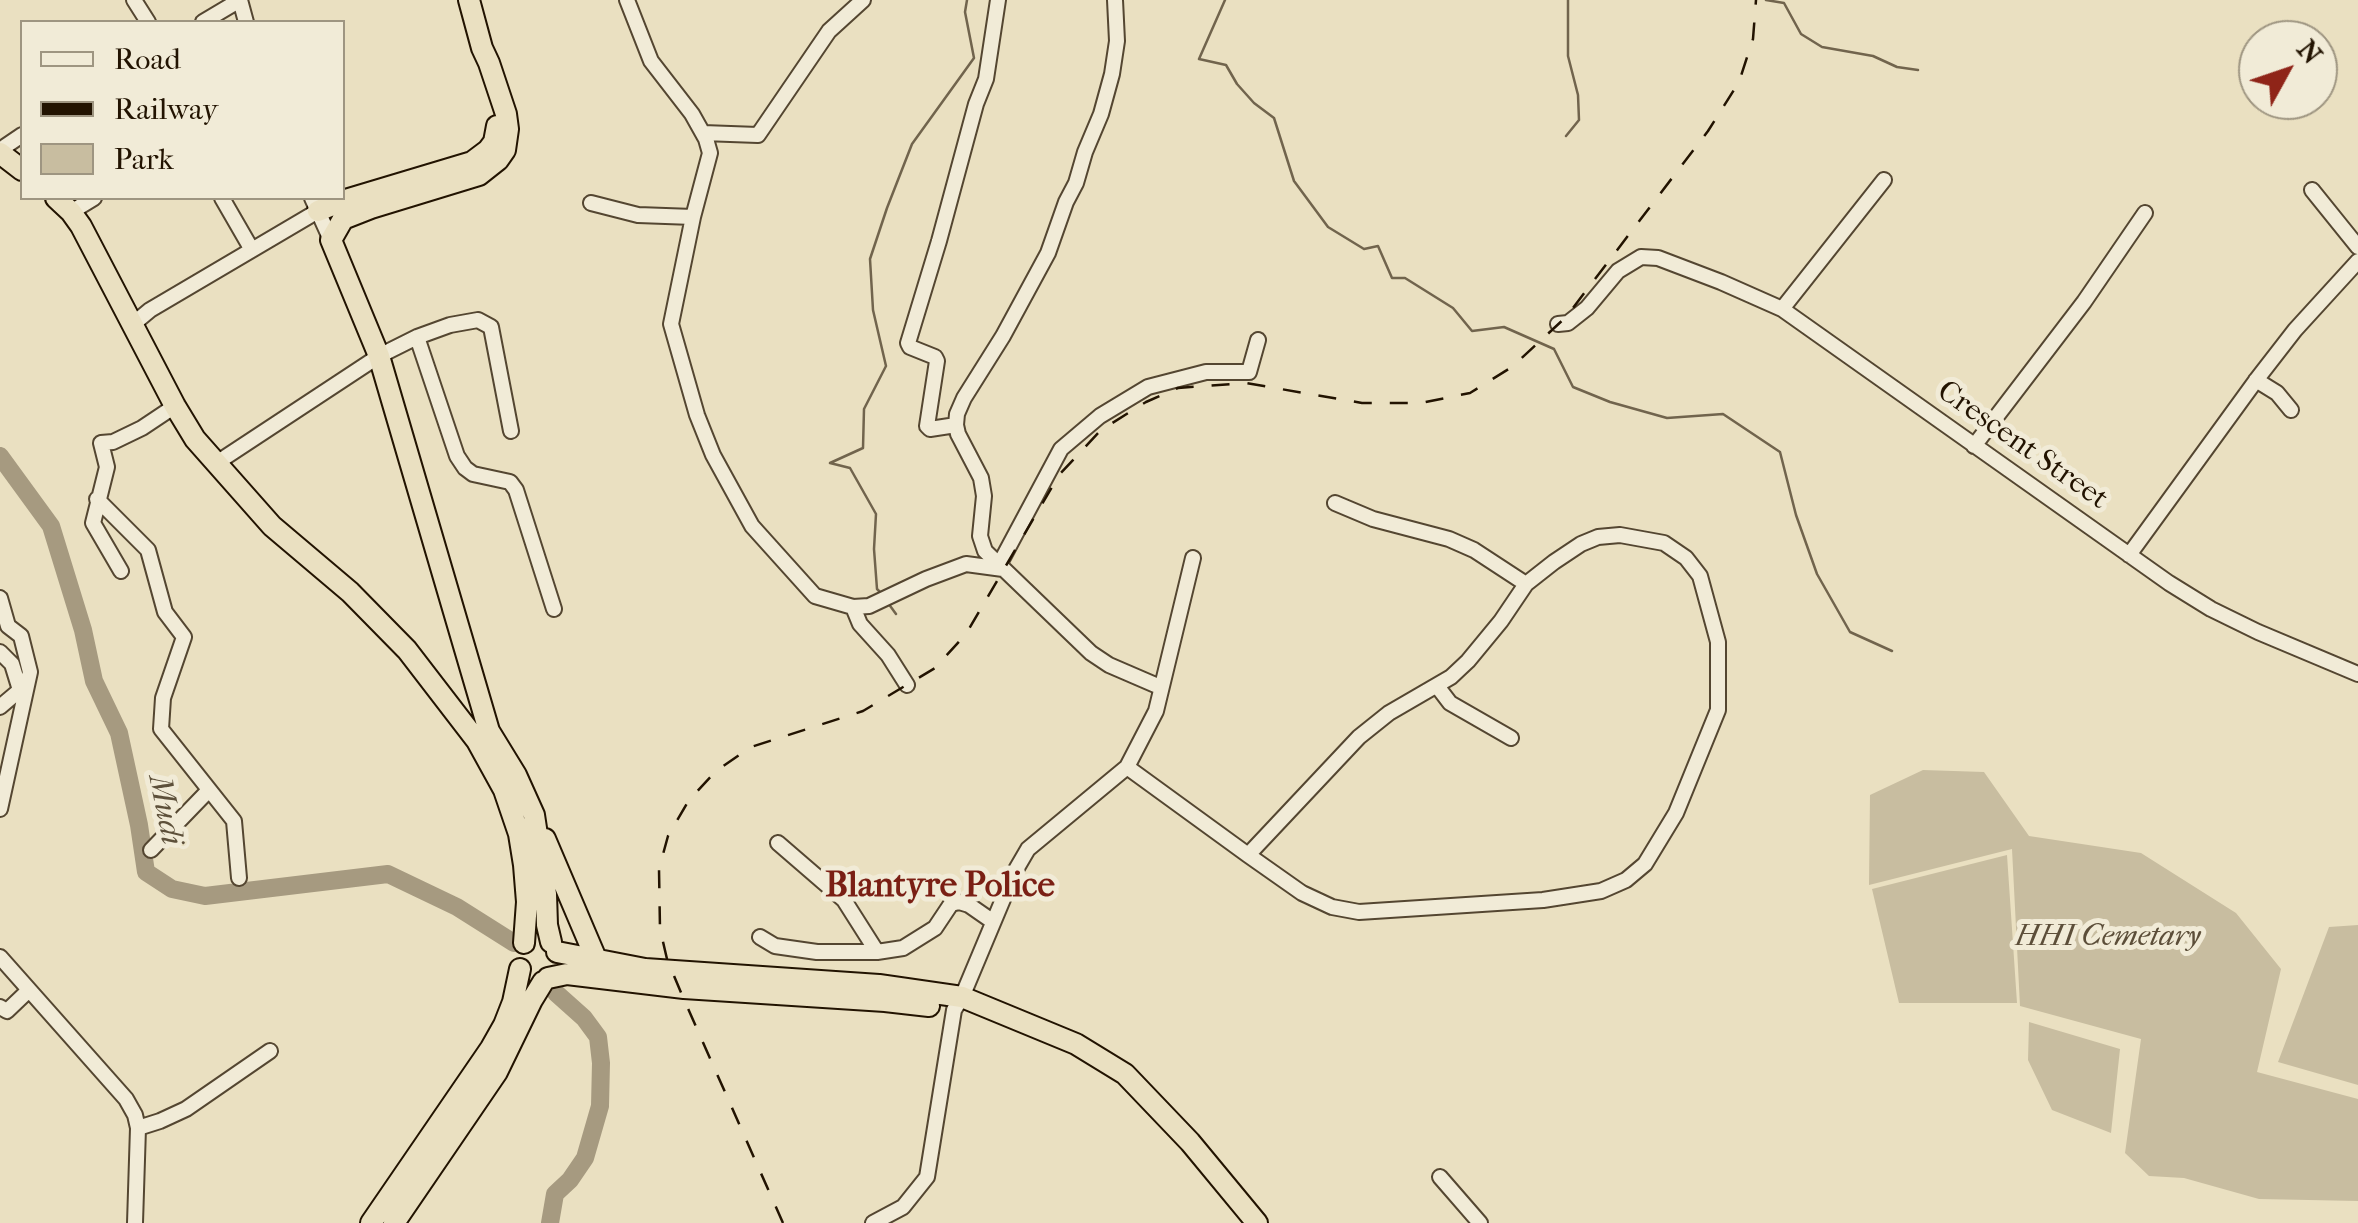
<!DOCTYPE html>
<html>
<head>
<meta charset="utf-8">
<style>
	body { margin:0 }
	#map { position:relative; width:2358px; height:1223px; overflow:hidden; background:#eae0c1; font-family:"IM FELL French Canon",serif }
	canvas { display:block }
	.legend { position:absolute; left:20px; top:20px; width:325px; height:180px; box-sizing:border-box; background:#f1ebd7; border:2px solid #9e9581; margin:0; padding:12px 18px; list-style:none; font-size:30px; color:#221301 }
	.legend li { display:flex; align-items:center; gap:20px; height:50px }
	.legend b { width:50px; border:2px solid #9e9581 }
	.north { position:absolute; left:2238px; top:20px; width:100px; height:100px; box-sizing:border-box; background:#f1ebd7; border:2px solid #9e9581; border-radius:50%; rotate:50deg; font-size:28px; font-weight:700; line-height:40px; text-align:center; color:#221301 }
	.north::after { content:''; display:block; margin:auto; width:35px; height:45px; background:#8f2418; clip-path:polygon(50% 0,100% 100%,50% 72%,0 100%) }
</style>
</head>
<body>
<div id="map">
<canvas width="2358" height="1223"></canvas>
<ul class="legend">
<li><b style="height:12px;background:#f1ebd7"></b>Road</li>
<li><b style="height:12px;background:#221301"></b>Railway</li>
<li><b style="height:28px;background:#c8bda0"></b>Park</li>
</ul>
<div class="north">N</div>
</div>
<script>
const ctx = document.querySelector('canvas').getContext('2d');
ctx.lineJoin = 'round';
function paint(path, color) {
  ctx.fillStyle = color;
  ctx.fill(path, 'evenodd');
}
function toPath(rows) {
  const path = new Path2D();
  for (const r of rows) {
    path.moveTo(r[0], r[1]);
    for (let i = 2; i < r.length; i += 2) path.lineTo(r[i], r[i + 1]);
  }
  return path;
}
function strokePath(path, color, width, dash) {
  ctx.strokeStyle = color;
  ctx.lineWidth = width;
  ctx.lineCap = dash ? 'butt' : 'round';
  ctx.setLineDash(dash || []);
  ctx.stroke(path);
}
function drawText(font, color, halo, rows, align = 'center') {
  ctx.font = font + ' "IM FELL French Canon",serif';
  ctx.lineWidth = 10;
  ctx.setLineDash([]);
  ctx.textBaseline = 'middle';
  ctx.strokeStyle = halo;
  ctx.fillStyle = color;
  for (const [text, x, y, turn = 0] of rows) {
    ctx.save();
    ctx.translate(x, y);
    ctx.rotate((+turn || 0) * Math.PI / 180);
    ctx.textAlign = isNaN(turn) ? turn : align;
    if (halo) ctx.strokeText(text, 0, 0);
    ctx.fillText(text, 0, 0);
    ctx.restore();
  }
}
paint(toPath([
	[1923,770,1984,772,2029,836,2141,853,2236,913,2281,969,2257,1072,2358,1099,2358,1201,2259,1199,2184,1178,2149,1176,2125,1153,2141,1039,2020,1006,2012,849,1869,885,1870,795],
	[2007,855,2017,1003,1899,1003,1872,889],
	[2358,925,2358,1085,2278,1062,2329,927],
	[2029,1022,2120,1049,2111,1133,2052,1110,2028,1060]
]), '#c8bda0');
strokePath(toPath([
	[1225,0,1199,59,1226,65,1237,84,1254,103,1274,118,1294,181,1328,227,1364,249,1378,246,1392,278,1405,278,1453,308,1472,331,1504,327,1554,349,1573,387,1610,402,1667,418,1723,414,1780,452,1796,515,1817,574,1850,632,1892,651],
	[1766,0,1784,3,1801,34,1822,47,1873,56,1897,67,1918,70],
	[1566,136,1579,120,1578,95,1568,56,1568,0],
	[880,592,877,589,874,549,876,514,850,468,830,463,863,448,864,409,886,366,873,310,870,259,887,208,912,144,974,58,965,12,967,0],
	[888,603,896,614]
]), '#71644d', 2.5);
strokePath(toPath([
	[0,456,51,526,83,630,94,681,119,733,139,825,146,872,172,889,205,896,388,874,457,907,514,943],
	[550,1223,555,1194,570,1180,585,1158,600,1106,601,1063,598,1037,584,1018,556,993]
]), '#a69a80', 18);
const minor = toPath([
	[134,0,148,22],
	[240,0,246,22],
	[627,0,651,61,692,114,706,139,710,153,693,217],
	[1115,0,1117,41,1112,74,1101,114,1085,152,1076,183,1066,202,1048,253,1003,336,964,398,957,414,956,425,958,434,981,478,984,496,980,536,985,551,1091,653,1109,665,1160,687],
	[203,22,240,0],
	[703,133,758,135,829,31,863,0],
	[0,150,22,135],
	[2312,190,2358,247],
	[222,198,252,250],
	[312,198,331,240],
	[591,203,638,215,693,217,671,324,697,415,713,455,752,526,815,596,853,607,869,606,926,579,966,564,1003,569],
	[71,212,94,198],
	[1782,309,1884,180],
	[1558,324,1568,323,1587,308,1618,271,1641,257,1658,258,1721,282,1782,309,2169,583,2211,609,2258,632,2358,674],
	[132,325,150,310,318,211],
	[417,337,457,456,465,468,473,474,510,482,516,490,554,609],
	[2256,380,2277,393,2291,410],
	[956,425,930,429,927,426,937,361,935,357,910,347,908,343,939,241,976,104,986,79,998,0],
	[1974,446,2084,302,2145,213],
	[215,464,379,356,417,337,450,325,478,320,491,327,511,431],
	[97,499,148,550,165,612,184,637,163,698,161,729,234,821,239,878],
	[1335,503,1373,519,1449,539,1474,550,1526,584],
	[2129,555,2257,379,2295,330,2358,261],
	[999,565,1061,449,1100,416,1148,387,1206,372,1249,372,1258,340],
	[121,571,93,523,107,467,101,443,113,442,142,428,175,406],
	[0,598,8,626,21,636,30,672,0,809],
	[853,607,860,624,888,655,907,685],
	[0,652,12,664,20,690,0,707],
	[1437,686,1450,703,1511,738],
	[1127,767,1248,855,1302,893,1332,907,1359,912,1543,900,1601,891,1626,880,1645,864,1676,813,1718,710,1718,642,1700,576,1686,558,1664,543,1620,535,1598,537,1581,544,1554,562,1526,584,1501,621,1468,661,1451,677,1389,713,1359,737,1248,855],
	[778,843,844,900,877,952],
	[151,850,209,790],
	[760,937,775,946,817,952,877,952,903,948,935,928,951,904,959,902,969,905,992,921],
	[0,957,126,1099,135,1115,138,1128,135,1223],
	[0,1007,7,1011,29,990],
	[138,1128,160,1121,186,1109,270,1051],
	[1440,1177,1480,1223],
	[873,1223,903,1207,927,1177,954,1010,962,997,1014,873,1028,849,1127,767,1156,711,1193,558]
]);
const highway = toPath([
	[469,0,482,48,489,63,506,114,508,129,505,150,498,160,479,175,371,208,343,219,331,240,379,356,489,731,516,775,534,815,546,894,547,925,551,942],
	[0,153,22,170],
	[56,198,71,212,81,226,175,406,195,439,272,526,350,592,407,650,477,741,504,790,519,834,524,865,527,902,524,943],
	[318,211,342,201,472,162,488,150,494,142,497,126],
	[545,839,597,961],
	[557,952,645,969,879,985,962,997,1076,1044,1125,1074,1190,1142,1257,1223],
	[548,978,567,974,684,988,885,1001,929,1006],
	[371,1223,491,1048,504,1025,513,1002,520,969],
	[394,1223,497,1072,532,1000,543,982]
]);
strokePath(minor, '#544631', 18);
strokePath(highway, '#221301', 24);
strokePath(minor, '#f1ebd7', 14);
strokePath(highway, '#eae0c1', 20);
strokePath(toPath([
	[783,1223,682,995,667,959,660,929,659,869,668,836,689,800,716,771,751,747,863,711,935,668,966,634,1059,475,1101,430,1146,402,1178,388,1246,383,1362,403,1421,403,1470,393,1512,367,1566,317,1708,131,1739,82,1753,39,1756,0]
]), '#221301', 2.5, [18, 18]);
drawText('30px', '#221301', '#f1ebd7', [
	["Crescent Street",2022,446,35]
]);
drawText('italic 30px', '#5c4e39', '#f1ebd7', [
	["HHI Cemetary",2108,938]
]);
drawText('italic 32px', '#5d503a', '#f1ebd7', [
	["Mudi",164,810,79]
]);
drawText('bold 35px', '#7a1f14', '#f1ebd7', [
	["Blantyre Police",940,887]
]);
</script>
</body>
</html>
